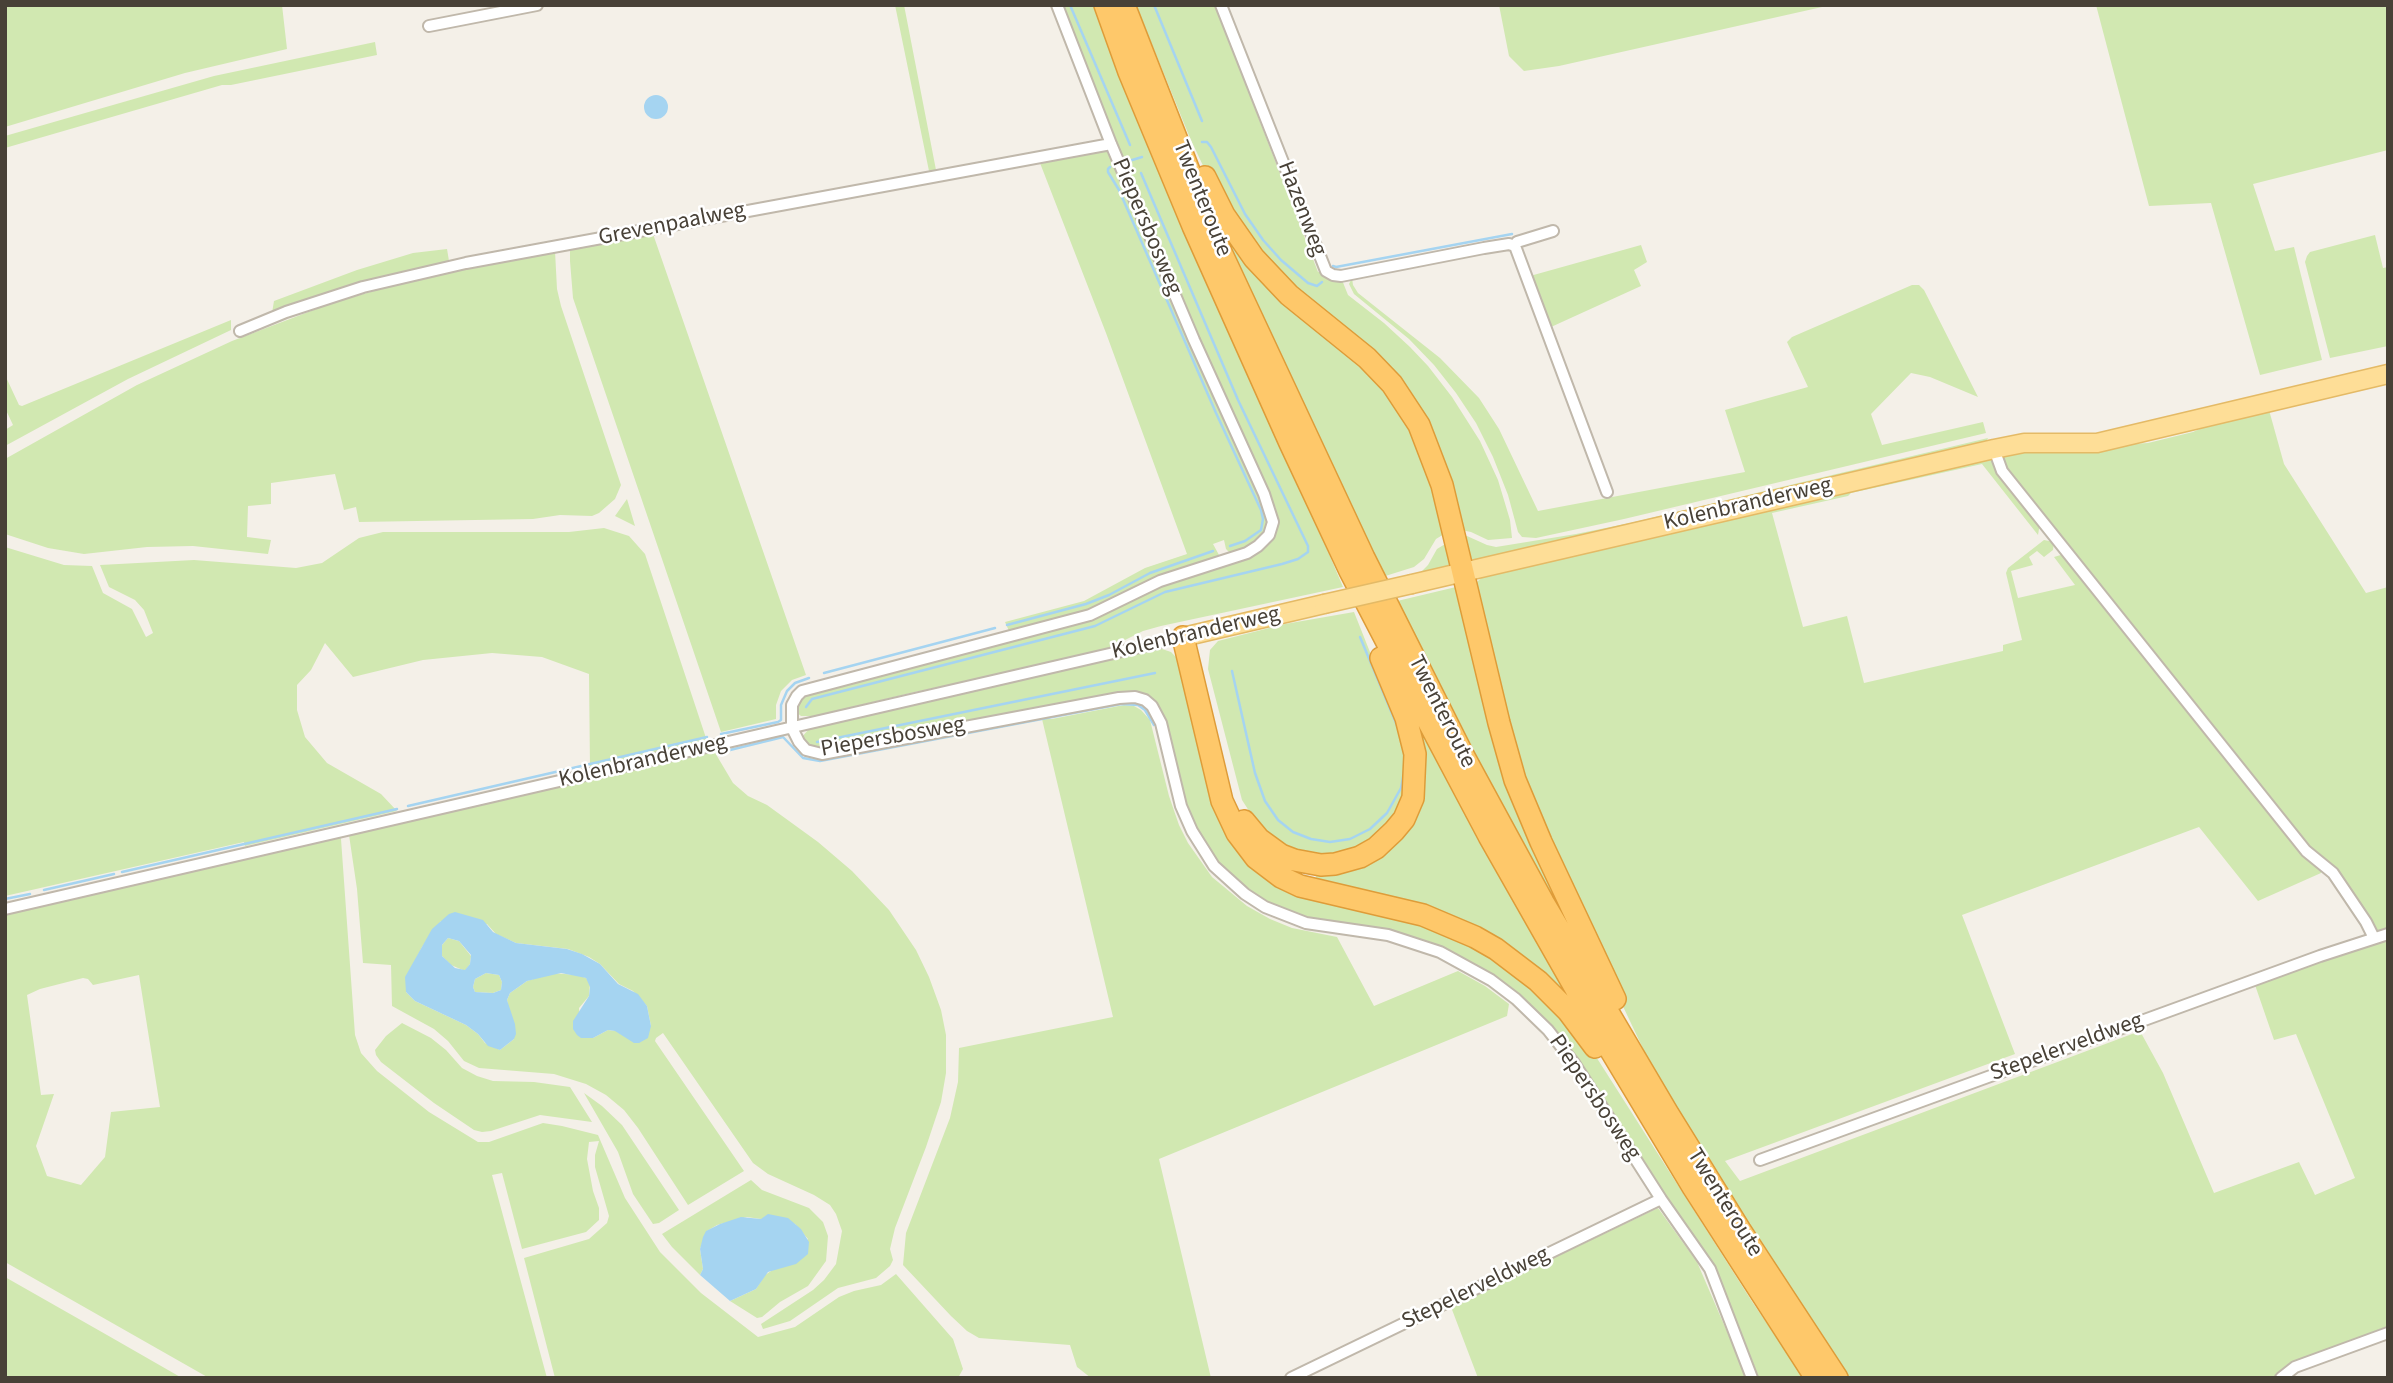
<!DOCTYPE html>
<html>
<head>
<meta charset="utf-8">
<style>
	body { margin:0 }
	#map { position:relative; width:2393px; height:1383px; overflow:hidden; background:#f4f0e8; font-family:"Source Sans 3",sans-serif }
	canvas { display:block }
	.frame { position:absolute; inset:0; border:7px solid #484137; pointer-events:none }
</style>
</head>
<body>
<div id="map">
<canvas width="2393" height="1383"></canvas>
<div class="frame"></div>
</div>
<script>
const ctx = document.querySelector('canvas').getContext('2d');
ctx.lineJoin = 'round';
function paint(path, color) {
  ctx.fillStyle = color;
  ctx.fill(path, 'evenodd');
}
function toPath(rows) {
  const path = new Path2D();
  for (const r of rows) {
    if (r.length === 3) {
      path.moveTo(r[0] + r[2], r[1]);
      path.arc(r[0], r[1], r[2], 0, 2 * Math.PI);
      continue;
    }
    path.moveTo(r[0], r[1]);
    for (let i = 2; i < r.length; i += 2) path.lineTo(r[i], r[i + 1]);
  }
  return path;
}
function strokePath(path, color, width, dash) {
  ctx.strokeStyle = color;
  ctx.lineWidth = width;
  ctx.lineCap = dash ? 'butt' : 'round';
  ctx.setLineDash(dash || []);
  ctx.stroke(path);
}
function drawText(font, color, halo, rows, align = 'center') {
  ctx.font = font + ' "Source Sans 3",sans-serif';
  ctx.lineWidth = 5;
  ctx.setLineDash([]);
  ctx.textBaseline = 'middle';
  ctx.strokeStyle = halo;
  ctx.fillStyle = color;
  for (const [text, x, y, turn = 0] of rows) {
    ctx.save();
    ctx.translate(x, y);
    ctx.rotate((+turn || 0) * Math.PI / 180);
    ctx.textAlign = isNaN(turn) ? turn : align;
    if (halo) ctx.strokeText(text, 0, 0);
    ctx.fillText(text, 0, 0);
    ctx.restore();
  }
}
paint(toPath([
	[5,5,282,5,287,49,185,73,5,127],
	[895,5,904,5,936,170,929,171],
	[1062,5,1097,5,1343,587,1161,626,1143,631,1099,653,915,692,814,716,801,716,796,712,799,698,806,693,1012,638,1159,585,1242,560,1256,554,1267,544,1276,522,1276,509,1199,341,1114,142],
	[1136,5,1215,5,1318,272,1321,271,1342,280,1348,295,1384,323,1410,347,1428,366,1452,397,1480,441,1498,480,1510,520,1512,538,1488,540,1471,532,1461,530,1422,426,1286,287,1214,189,1190,138],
	[1499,5,1831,5,1559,66,1524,71,1509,56],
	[2096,5,2388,5,2388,150,2253,184,2275,251,2294,247,2322,360,2260,375,2211,203,2149,206],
	[375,42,377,55,231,85,222,85,5,148,5,136,214,76],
	[1099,150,1109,150,1263,498,1269,524,1264,533,1250,547,1231,554,1226,549,1224,540,1213,544,1219,555,1216,559,1097,609,1009,631,1005,622,1084,601,1145,568,1187,554,1106,333,1040,163],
	[1214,203,1396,396,1449,531,1436,539,1424,559,1414,567,1379,578,1229,249],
	[653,234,806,675,792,680,781,691,776,705,776,719,721,732,573,298,570,261,570,251,573,248],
	[2375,235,2383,268,2388,267,2388,346,2330,358,2305,262,2307,256,2310,252],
	[1641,245,1647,262,1634,270,1641,286,1551,327,1530,276],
	[447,249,449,261,375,278,272,313,274,301,357,270,413,253],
	[555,251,557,289,561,306,621,485,615,499,599,513,592,516,560,515,533,519,359,522,356,507,344,510,335,474,271,483,271,504,248,506,247,537,271,540,268,554,193,546,147,547,84,554,48,548,5,534,5,459,137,385,232,341,332,303,426,276],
	[1352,278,1353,285,1358,293,1440,358,1479,398,1499,429,1538,511,1745,472,1725,410,1808,387,1787,342,1792,337,1912,285,1919,285,1924,290,1978,397,1930,377,1911,373,1871,414,1882,445,1983,422,1986,433,1624,519,1536,538,1522,537,1518,532,1508,495,1493,457,1476,423,1456,393,1434,365,1409,339,1354,294,1349,284],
	[231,320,231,330,128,379,5,446,5,430,13,425,5,408,5,375,19,405,22,406],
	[2269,410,2284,464,2366,593,2388,587,2388,931,2379,933,2341,877,2314,854,2002,464,2003,456,2006,452,2148,443,2193,432,2220,420],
	[1988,438,1985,444,1476,561,1468,557,1458,537,1467,536,1487,545,1496,547,1576,534,1630,523],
	[1989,458,2040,523,2038,535,1982,464,1851,493,1848,496,1772,513,1803,627,1847,616,1864,683,2003,651,2003,645,2022,640,2006,573,2008,568,2044,540,2054,542,2053,550,2044,557,2037,551,2029,557,2033,565,2011,571,2018,598,2075,585,2054,557,2064,554,2321,869,2321,873,2258,901,2199,827,1962,915,2015,1054,1725,1161,1740,1181,2140,1031,2163,1073,2214,1193,2299,1162,2315,1195,2355,1178,2296,1034,2274,1040,2255,985,2367,945,2388,940,2388,1326,2292,1363,2276,1378,1843,1378,1691,1135,1647,1057,1529,808,1476,583,1482,577,1542,561],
	[627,499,635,526,615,516],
	[604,528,629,536,645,554,707,741,590,768,589,674,542,657,492,653,423,660,353,677,325,643,311,670,297,685,297,710,305,737,327,763,381,794,397,811,245,846,244,842,5,896,5,547,64,565,92,566,103,593,132,609,146,637,153,633,144,610,135,600,109,587,100,565,194,560,296,568,322,563,359,538,383,532,569,532],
	[1450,541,1452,567,1418,575,1428,565,1437,549],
	[1456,587,1492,716,1608,1003,1393,602],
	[1354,612,1405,740,1409,776,1402,805,1387,830,1348,854,1300,856,1260,828,1242,800,1208,669,1210,650,1218,641,1285,624],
	[1159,648,1171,652,1180,661,1247,856,1372,909,1482,947,1579,1030,1753,1303,1804,1378,1759,1378,1718,1273,1551,1027,1451,953,1309,921,1261,901,1224,870,1208,850,1198,832,1183,798,1163,718,1135,694,1122,692,825,750,812,750,802,737,808,730,831,723,1087,662],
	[1408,697,1583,1017,1528,966,1315,881,1317,872,1407,820],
	[1124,705,1134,706,1141,710,1150,720,1169,796,1179,825,1188,843,1212,877,1247,906,1270,919,1292,928,1337,937,1374,1006,1458,971,1485,986,1509,1004,1507,1016,1159,1159,1211,1378,1091,1378,1077,1367,1070,1345,979,1338,967,1331,951,1316,903,1265,906,1233,950,1118,958,1082,959,1048,1113,1017,1042,719,1052,719],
	[714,751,733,783,748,796,767,805,818,842,852,871,889,910,916,950,929,977,941,1010,946,1035,946,1073,941,1102,926,1147,895,1228,890,1249,893,1260,890,1266,876,1278,838,1288,790,1321,763,1329,761,1324,813,1290,824,1280,836,1264,842,1231,836,1214,830,1205,814,1195,768,1174,753,1163,663,1033,656,1038,655,1041,744,1171,688,1205,638,1128,624,1110,606,1095,586,1084,554,1074,479,1068,464,1061,448,1041,434,1029,392,1006,391,965,363,963,357,889,349,835],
	[441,921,487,924,496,934,516,943,568,949,589,957,600,964,619,984,633,991,647,1006,651,1026,615,1031,608,1030,593,1038,581,1038,579,1008,589,996,590,983,586,978,577,975,552,973,527,981,510,993,507,1000,514,1039,500,1050,485,1043,478,1034,466,1025,415,1001,406,992,414,963,422,947],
	[339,835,341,839,355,1035,361,1053,377,1071,429,1112,478,1142,489,1142,543,1123,562,1126,598,1135,625,1198,660,1252,701,1293,758,1337,795,1327,839,1297,854,1291,881,1285,896,1274,953,1339,963,1369,958,1378,555,1378,524,1258,589,1239,607,1223,609,1216,595,1167,595,1155,599,1141,589,1142,587,1159,593,1191,599,1208,599,1220,586,1232,522,1249,502,1173,492,1175,547,1378,209,1378,5,1262,5,914],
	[139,975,160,1107,111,1112,105,1157,81,1185,47,1176,36,1146,54,1094,41,1095,27,995,40,989,83,978,88,979,93,985],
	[448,938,459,941,471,956,470,964,465,971,451,965,442,956,442,945],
	[486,973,499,975,502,982,501,990,493,993,475,992,473,987,475,979],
	[402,1023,431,1038,446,1050,462,1068,477,1076,493,1081,534,1082,570,1087,592,1122,540,1115,491,1131,482,1132,474,1130,434,1103,381,1062,376,1055,375,1050,386,1036],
	[584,1093,602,1106,622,1125,679,1210,659,1223,653,1224,633,1194,618,1152],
	[751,1180,762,1190,809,1208,823,1222,828,1236,826,1261,808,1286,780,1302,762,1317,757,1318,730,1301,756,1289,765,1275,774,1269,808,1239,795,1224,747,1217,717,1225,707,1231,700,1249,703,1269,700,1275,672,1247,662,1234],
	[1658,1208,1697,1262,1747,1378,1478,1378,1451,1307],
	[5,1277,107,1335,182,1378,5,1378]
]), '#d1e8b1');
paint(toPath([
	[656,107,12],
	[455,912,483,920,493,932,516,943,567,949,582,954,600,964,618,984,638,994,647,1006,651,1026,648,1038,639,1043,634,1043,615,1031,608,1030,593,1038,581,1038,577,1035,573,1029,573,1021,589,996,590,987,586,978,561,973,527,981,510,993,507,1000,515,1024,516,1034,514,1039,500,1050,488,1046,478,1034,466,1025,415,1001,406,992,405,977,432,929,449,914],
	[448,938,459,941,471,955,470,964,465,970,455,968,442,956,442,945],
	[486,973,499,975,502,982,501,990,493,993,475,992,473,987,475,979],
	[768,1214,788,1218,801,1229,809,1242,808,1254,796,1264,768,1272,756,1289,730,1301,700,1275,703,1269,700,1249,703,1237,706,1231,720,1224,741,1217,761,1219]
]), '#a5d4f1');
strokePath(toPath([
	[1070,5,1130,145],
	[1154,5,1202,121],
	[1202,142,1207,142,1211,147,1245,214,1263,240,1281,260,1308,283,1317,286,1322,282],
	[1129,161,1142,157],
	[1110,167,1108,169,1108,172,1119,190,1216,413,1261,510,1263,519,1261,530,1245,541,1230,546],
	[1333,266,1336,267,1512,234],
	[1007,625,1086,604,1109,595,1150,573,1213,551],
	[1360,637,1398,728],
	[1232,671,1255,773,1265,801,1278,820,1293,832,1311,839,1330,842,1350,839,1370,829,1387,813,1401,788,1404,772],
	[824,673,995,628],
	[806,707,812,699,1095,626,1165,592,1282,564,1298,559,1308,552,1308,546,1238,400,1141,173],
	[721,734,778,722,781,720,781,705,787,691,795,683,809,678],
	[817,742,1155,673],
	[730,750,783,737,803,758,820,761,1121,704,1138,705,1145,710,1154,725],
	[408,806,707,737],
	[122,872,397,809],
	[44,890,114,874],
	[5,899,30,894]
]), '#a5d4f1', 2.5);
const street = toPath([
	[1057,5,1111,144,1194,340,1264,494,1273,522,1269,535,1258,546,1247,553,1160,581,1090,615,802,691,797,696,792,705,792,728,799,742,806,750,822,754,1119,698,1135,697,1145,700,1152,706,1161,723,1181,806,1192,831,1214,866,1245,894,1265,907,1306,923,1388,935,1440,952,1491,980,1516,999,1548,1030,1574,1063,1661,1199,1710,1269,1752,1378],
	[1221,5,1326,271,1333,275,1341,276,1484,248,1509,244,1515,246],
	[429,26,537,5],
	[1553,231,1517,242,1515,246,1607,492],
	[240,331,286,312,363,287,466,263,1111,144],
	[1994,449,2002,471,2306,851,2333,873,2366,922,2374,938],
	[5,909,1183,637],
	[1760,1160,2320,956,2388,934],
	[1291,1378,1661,1199],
	[2281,1378,2295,1367,2388,1333]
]);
const primary = toPath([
	[1412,584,1994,449,2024,443,2097,443,2388,374],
	[1183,637,1324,604]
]);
const highway = toPath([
	[1105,5,1129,72,1193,226,1290,443,1350,571,1418,702,1489,836,1610,1049,1693,1187,1816,1378],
	[1124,5,1220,250,1364,558,1462,753,1543,902,1667,1112,1740,1230,1837,1378],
	[1205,177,1224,215,1254,258,1289,295,1367,358,1392,384,1419,425,1442,485,1499,723,1515,780,1541,842,1615,999],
	[1183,637,1222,801,1237,833,1256,858,1281,877,1300,886,1423,915,1475,937,1496,949,1538,981,1568,1011,1595,1047],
	[1244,821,1259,839,1281,855,1294,860,1321,865,1335,864,1360,857,1376,848,1394,831,1404,819,1413,798,1415,754,1406,718,1381,658]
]);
strokePath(street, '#c0b8ab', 14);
strokePath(primary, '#e4ba66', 21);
strokePath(highway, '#de9c39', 24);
strokePath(street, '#fff', 10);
strokePath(primary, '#fede97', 18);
strokePath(highway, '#fec86a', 21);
const primaryBridge = toPath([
	[1324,604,1412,584]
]);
strokePath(primaryBridge, '#e4ba66', 21, []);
strokePath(primaryBridge, '#fede97', 18);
drawText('23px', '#484137', '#fff', [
	["Twenteroute",1201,199,68],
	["Hazenweg",1301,209,69],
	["Grevenpaalweg",672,225,-11],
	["Piepersbosweg",1146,227,67],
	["Kolenbranderweg",1748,505,-13],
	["Kolenbranderweg",1196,634,-13],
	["Twenteroute",1441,712,63],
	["Piepersbosweg",893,738,-10],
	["Kolenbranderweg",643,762,-13],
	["Stepelerveldweg",2067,1048,-20],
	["Piepersbosweg",1594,1098,56],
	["Twenteroute",1724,1203,58],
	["Stepelerveldweg",1476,1289,-26]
]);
</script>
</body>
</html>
